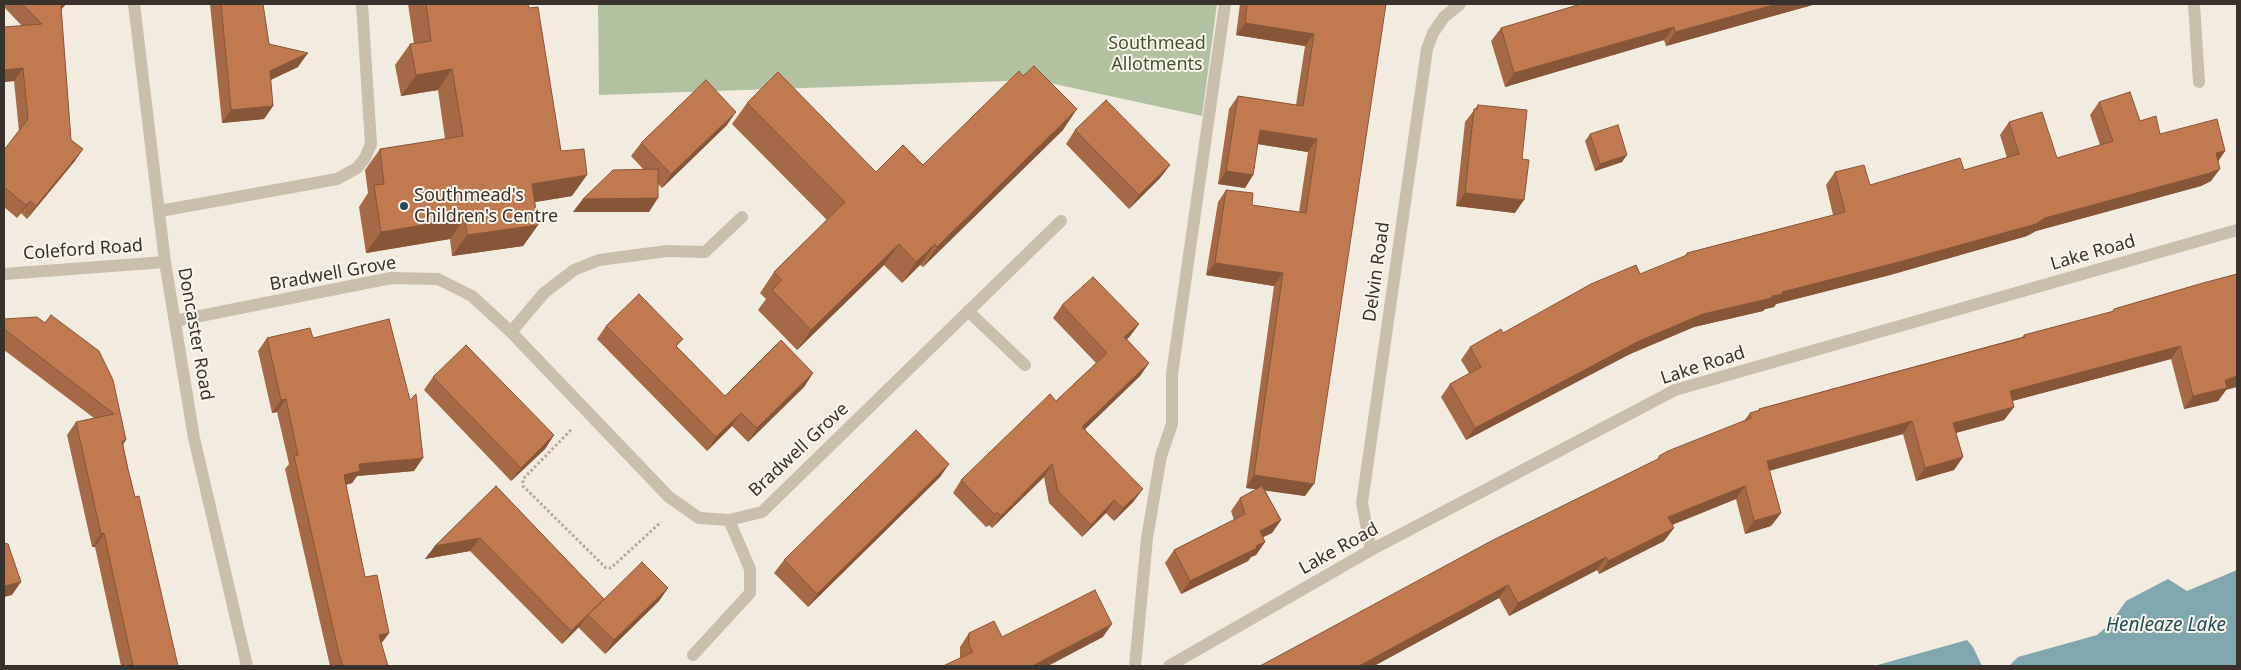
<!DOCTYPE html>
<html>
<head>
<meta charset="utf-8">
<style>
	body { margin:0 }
	#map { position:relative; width:2241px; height:670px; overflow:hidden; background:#f2ece0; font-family:"Noto Sans",sans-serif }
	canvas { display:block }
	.frame { position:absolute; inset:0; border:5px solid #39312b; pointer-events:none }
</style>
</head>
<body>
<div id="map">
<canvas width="2241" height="670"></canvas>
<div class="frame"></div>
</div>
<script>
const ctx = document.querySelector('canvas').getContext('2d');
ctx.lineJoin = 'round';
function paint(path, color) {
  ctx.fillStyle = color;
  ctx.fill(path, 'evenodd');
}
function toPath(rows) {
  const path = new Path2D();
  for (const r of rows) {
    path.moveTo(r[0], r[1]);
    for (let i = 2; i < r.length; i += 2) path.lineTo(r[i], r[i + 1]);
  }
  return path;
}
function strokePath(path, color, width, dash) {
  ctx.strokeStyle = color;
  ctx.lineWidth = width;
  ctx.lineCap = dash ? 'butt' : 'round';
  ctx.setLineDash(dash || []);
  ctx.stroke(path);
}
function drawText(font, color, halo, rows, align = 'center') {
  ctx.font = font + ' "Noto Sans",sans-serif';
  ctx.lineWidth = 4;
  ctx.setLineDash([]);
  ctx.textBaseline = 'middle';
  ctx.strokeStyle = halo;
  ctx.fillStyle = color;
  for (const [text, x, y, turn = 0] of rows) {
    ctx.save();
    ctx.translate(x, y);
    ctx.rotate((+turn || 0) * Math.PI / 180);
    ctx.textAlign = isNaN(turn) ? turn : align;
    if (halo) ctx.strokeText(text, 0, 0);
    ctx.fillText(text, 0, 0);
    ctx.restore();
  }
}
paint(toPath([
	[598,4,1217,4,1202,116,1036,80,599,95]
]), '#b2c1a0');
paint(toPath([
	[2237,570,2237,666,2009,666,2018,657,2097,635,2110,624,2126,601,2168,579,2187,591],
	[1967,640,1973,647,1982,666,1874,666]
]), '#80a7ae');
strokePath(toPath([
	[571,430,523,479,523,486,606,568,611,568,661,522]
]), '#b6a896', 3, [2.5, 2.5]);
strokePath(toPath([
	[134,4,165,262,194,438,247,666],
	[2194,4,2199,82],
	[160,211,337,179,357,168,365,158,371,144,362,4],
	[4,274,165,262],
	[968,311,1025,365],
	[175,321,391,278,438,279,472,296,511,332,669,497,699,518,729,520,762,512,1061,221],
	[511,332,544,293,574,270,599,260,667,251,705,252,742,217],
	[1371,550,1362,503,1427,49,1433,33,1444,17,1460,4],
	[693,655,750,593,750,569,729,520],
	[1135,666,1147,538,1161,456,1172,424,1172,374,1225,4],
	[1169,666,1371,550,1675,390,2237,230]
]), '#cabeac', 12);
paint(toPath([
	[4,4,66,4,61,10,71,140,83,149,74,162,27,219,21,213,17,218,4,207,4,150,19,131,14,81,4,82,4,27,22,26,4,7],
	[210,4,263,4,269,44,298,67,270,80,273,106,264,119,222,123],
	[408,4,528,4,561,151,572,196,535,202,538,225,523,246,452,256,450,239,366,253,359,207,368,193,365,170,380,149,445,139,438,90,401,96,395,65,410,44,414,44],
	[1240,4,1386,4,1305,496,1265,490,1281,520,1272,533,1263,537,1265,542,1256,555,1251,557,1248,561,1181,594,1165,563,1174,550,1234,520,1231,511,1240,498,1257,489,1246,488,1274,286,1206,275,1218,202,1226,190,1252,205,1299,212,1308,152,1258,144,1253,175,1245,188,1218,184,1229,109,1238,96,1296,105,1305,46,1236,35],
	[1581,4,1816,4,1666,46,1664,40,1505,87,1491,41,1501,28],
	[2099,102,2140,121,2160,134,2225,151,2218,162,2211,181,2201,186,2036,231,2027,236,1890,275,1776,304,1774,307,1765,309,1763,311,1694,327,1630,354,1466,440,1441,397,1450,384,1469,373,1461,360,1470,347,1684,257,1687,253,1833,215,1826,185,1835,172,1870,185,1964,170,2007,158,2000,135,2009,122,2057,158,2100,145,2090,115],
	[747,103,876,172,923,165,1063,130,923,267,920,265,902,283,884,265,797,350,758,310,766,299,760,293,774,272,827,220,732,124],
	[1478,105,1515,213,1456,206,1465,122],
	[727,125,662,188,658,184,649,212,573,212,583,199,644,170,631,156,641,143],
	[1075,130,1170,165,1160,178,1129,209,1066,144],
	[1590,134,1622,162,1595,171,1585,141],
	[2203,283,2226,390,2218,401,2184,409,2171,359,2012,401,2014,407,2004,420,1956,433,1963,457,1954,470,1916,481,1903,434,1769,470,1781,513,1771,526,1745,534,1736,499,1672,525,1674,528,1664,541,1599,574,1597,570,1509,616,1499,598,1374,666,1260,666,1657,460,1659,456,1744,421,1750,413,1758,411,1759,409,2022,337,2024,335,2112,312,2114,309],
	[1062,305,1139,324,1130,336,1127,339,1149,363,1140,376,1085,429,1134,501,1114,521,1106,513,1082,537,1049,503,1044,477,992,528,989,525,986,527,953,493,961,480,1056,401,1096,363,1053,318],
	[4,319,45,323,99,351,126,440,123,445,128,469,178,666,121,666,95,547,92,547,67,435,76,422,94,418,4,350],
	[606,326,677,347,725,396,813,373,804,387,748,442,732,426,707,451,597,339],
	[267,338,313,338,414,471,357,476,352,483,346,485,365,577,389,633,381,644,388,666,330,666,285,469,289,464,277,412,272,413,258,351],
	[433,377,554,435,545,449,511,481,424,390],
	[949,464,940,477,808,607,774,573,784,560],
	[496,486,604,599,668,588,659,601,605,654,579,628,579,627,562,644,470,551,425,559,435,546],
	[969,633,1002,637,1103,637,960,658,960,647]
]), '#a66945');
paint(toPath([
	[63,4,66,4,52,19,61,6],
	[1777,4,1816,4,1666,46,1675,32],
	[1245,23,1314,34,1305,46,1236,35],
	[1674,27,1664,40,1505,87,1514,73],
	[308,53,298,67,260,85,270,71],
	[23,68,14,81,4,82,4,70],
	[452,69,438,90,401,96,416,75],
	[273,106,264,119,222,123,231,110],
	[1077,109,1063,130,923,267,937,247],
	[736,112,727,125,662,188,671,174],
	[1260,130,1317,139,1308,152,1251,143],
	[83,149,74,162,27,219,36,206],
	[2225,151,2216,163,2216,153],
	[1627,155,1622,162,1595,171,1600,164],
	[1170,165,1160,178,1129,209,1139,195],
	[2220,169,2211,181,2201,186,2036,231,2027,236,1890,275,1776,304,1774,307,1765,309,1763,311,1694,327,1630,354,1466,440,1475,428,1639,341,1703,314,1772,296,1782,292],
	[1226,171,1253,175,1245,188,1218,184],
	[587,175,572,196,517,205,532,184],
	[1465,193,1524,200,1515,213,1456,206],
	[658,198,649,212,573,212,583,199],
	[30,201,21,213,17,218,26,205],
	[465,218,450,239,366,253,381,232],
	[538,225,523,246,452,256,467,235],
	[899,244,884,265,797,350,811,330],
	[935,244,920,265,902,283,916,262],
	[1215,263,1283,273,1274,286,1206,275],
	[1139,324,1130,336,1116,350,1124,337],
	[2180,346,2171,359,2001,404,2010,391],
	[1149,363,1140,376,1074,440,1082,427],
	[813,373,804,387,748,442,757,428],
	[2237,376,2237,387,2226,390,2218,401,2184,409,2193,396,2225,380],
	[286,399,277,412,272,413,281,400],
	[2014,407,2004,420,1944,436,1953,423],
	[741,413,732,426,707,451,716,437],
	[1912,421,1903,434,1758,474,1767,461],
	[554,435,545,449,511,481,521,468],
	[1963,457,1954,470,1916,481,1925,468],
	[423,458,414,471,357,476,352,483,335,487,344,475,359,464],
	[949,464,940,477,808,607,817,594],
	[1052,464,1044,477,992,528,1001,516],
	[1254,475,1314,484,1305,496,1246,488],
	[1745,486,1736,499,1659,530,1668,517],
	[1143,489,1134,501,1114,521,1123,508],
	[1114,500,1106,513,1082,537,1091,525],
	[997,512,989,525,986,527,995,515],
	[1781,513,1771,526,1745,534,1754,521],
	[1281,520,1272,533,1251,543,1260,531],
	[1674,528,1664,541,1599,574,1608,561],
	[104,533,95,547,92,547,101,534],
	[480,538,470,551,425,559,435,546],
	[1265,542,1256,555,1251,557,1248,561,1181,594,1190,581],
	[1606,557,1597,570,1509,616,1518,603],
	[21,582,12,595,4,597,4,586],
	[1508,585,1499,598,1374,666,1359,666],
	[668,588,659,601,605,654,614,640],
	[604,599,588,615,579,627,562,644,571,631],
	[1112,624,1103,637,1048,666,1032,666],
	[389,633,380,645,379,635]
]), '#875538');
const building = toPath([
	[22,4,63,4,61,6,71,140,83,149,36,206,30,201,26,205,4,187,4,150,28,119,23,68,4,70,4,27,42,24,22,4],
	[221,4,263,4,269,44,308,53,270,71,273,106,231,110,221,4],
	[426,4,528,4,529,8,538,7,561,151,584,149,587,175,532,184,538,225,467,235,465,218,381,232,374,185,384,184,380,149,463,136,452,69,416,75,410,44,431,41,426,4],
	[1247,4,1386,4,1314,484,1254,475,1283,273,1215,263,1226,190,1253,193,1252,205,1306,213,1317,139,1260,130,1253,175,1226,171,1238,96,1303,106,1314,34,1245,23,1247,4],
	[1581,4,1777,4,1675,32,1674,27,1514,73,1501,28,1581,4],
	[1034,66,1077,109,937,247,935,244,916,262,899,244,811,330,772,290,782,280,774,272,845,202,747,103,778,72,876,172,903,145,923,165,1019,71,1023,76,1034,66],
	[706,80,736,112,671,174,641,143,706,80],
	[2130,92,2140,121,2156,116,2160,134,2217,119,2225,151,2216,153,2220,169,2210,173,2045,218,2036,224,1899,262,1782,292,1783,294,1772,296,1772,298,1703,314,1639,341,1475,428,1450,384,1481,367,1470,347,1501,329,1503,333,1591,284,1636,265,1640,274,1687,255,1687,253,1845,212,1835,172,1864,165,1870,185,1960,158,1964,170,2019,154,2009,122,2042,112,2057,158,2113,141,2099,102,2130,92],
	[1106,100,1170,165,1139,195,1075,130,1106,100],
	[1478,105,1527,110,1522,159,1529,160,1524,200,1465,193,1474,109,1477,109,1478,105],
	[1618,125,1627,155,1600,164,1590,134,1618,125],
	[658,169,658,198,583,199,613,170,658,169],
	[2237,274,2237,376,2225,380,2227,388,2193,396,2180,346,2010,391,2014,407,1953,423,1963,457,1925,468,1912,421,1767,461,1781,513,1754,521,1745,486,1668,517,1674,528,1608,561,1606,557,1518,603,1508,585,1359,666,1260,666,1493,540,1660,458,1659,456,1668,451,1751,418,1750,413,1760,410,1759,409,2025,337,2024,335,2114,311,2114,309,2203,283,2237,274],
	[1093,277,1139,324,1124,337,1149,363,1082,427,1143,489,1123,508,1114,500,1091,525,1058,491,1052,464,1001,516,997,512,995,515,961,480,1050,394,1056,401,1107,353,1062,305,1093,277],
	[639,294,683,339,676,346,725,396,781,340,813,373,757,428,741,413,716,437,606,326,639,294],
	[51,315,99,351,113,380,126,440,122,441,128,469,135,497,139,496,178,666,133,666,104,533,101,534,76,422,114,414,4,329,4,319,37,317,45,323,51,315],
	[389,319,410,400,416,394,423,458,359,464,360,471,344,475,365,577,377,575,389,633,379,635,388,666,343,666,339,654,294,456,298,455,286,399,281,400,267,338,310,328,313,338,389,319],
	[466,345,554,435,521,468,433,377,466,345],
	[916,430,949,464,817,594,784,560,916,430],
	[496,486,604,599,571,631,480,538,435,546,496,486],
	[1262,486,1281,520,1260,531,1265,542,1256,546,1257,548,1190,581,1174,550,1245,514,1240,498,1262,486],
	[4,543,8,544,21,582,4,586,4,543],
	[642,562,668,588,614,640,588,615,642,562],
	[1095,590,1112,624,1032,666,943,666,973,652,969,645,969,633,994,621,1002,637,1095,590]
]);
paint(building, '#c17a50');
strokePath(building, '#875538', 1);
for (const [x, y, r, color] of [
	[404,206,5,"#224e59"]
]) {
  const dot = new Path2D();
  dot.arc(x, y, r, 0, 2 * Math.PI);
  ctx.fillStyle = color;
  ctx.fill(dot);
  strokePath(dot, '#faf5ed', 2);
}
drawText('18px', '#43562f', '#faf5ed', [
	["Southmead",1157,44],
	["Allotments",1157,65]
]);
drawText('18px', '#39312b', '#faf5ed', [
	["Southmead's",414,196],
	["Children's Centre",414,217]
], 'left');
drawText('18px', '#39312b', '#faf5ed', [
	["Coleford Road",83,250,-4],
	["Lake Road",2093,253,-16],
	["Delvin Road",1377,272,-82],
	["Bradwell Grove",333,274,-10],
	["Doncaster Road",195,334,80],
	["Lake Road",1703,366,-18],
	["Bradwell Grove",799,450,-43],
	["Lake Road",1339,549,-29]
]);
drawText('italic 19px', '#224e59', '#faf5ed', [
	["Henleaze Lake",2166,626]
]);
</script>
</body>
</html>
